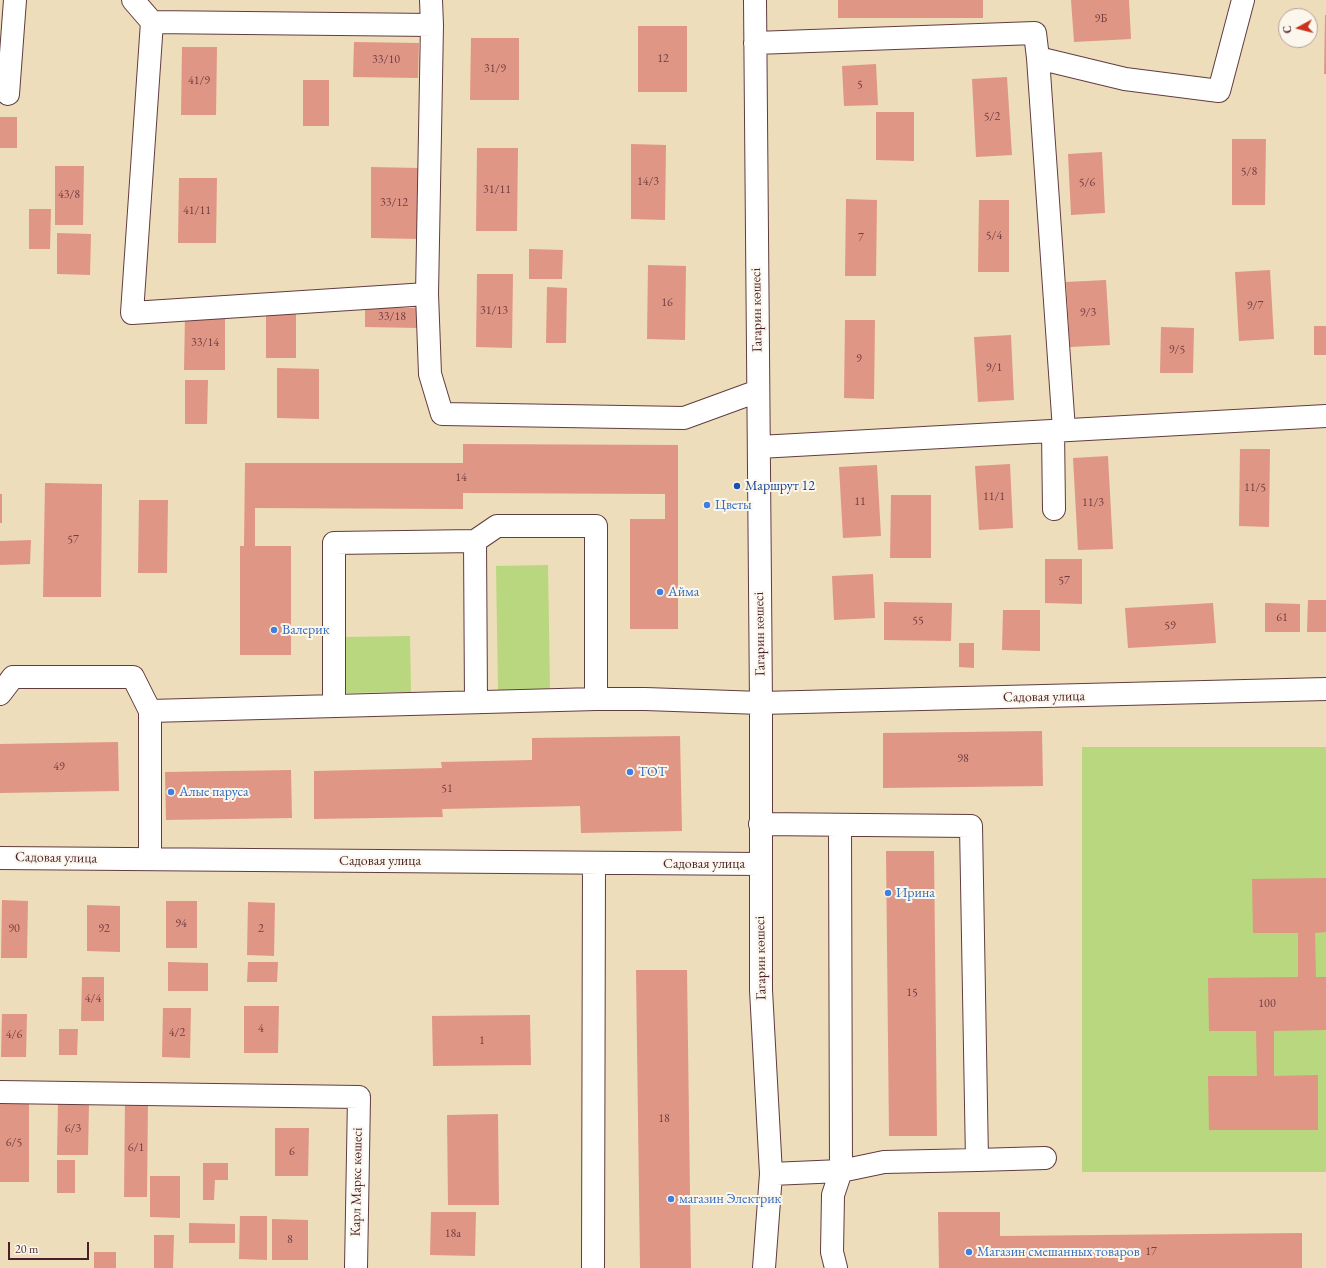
<!DOCTYPE html>
<html>
<head>
<meta charset="utf-8">
<style>
	body { margin:0 }
	#map { position:relative; width:1326px; height:1268px; overflow:hidden; background:#edddba; font-family:"EB Garamond",serif }
	canvas { display:block }
	.north { position:absolute; left:1278px; top:8px; width:40px; height:40px; box-sizing:border-box; background:#fbf7ec; border:1px solid #b4a19f; border-radius:50%; rotate:263deg; font-size:11px; font-weight:700; line-height:16px; text-align:center; color:#4a1f2b }
	.north::after { content:''; display:block; margin:auto; width:14px; height:18px; background:#c8321e; clip-path:polygon(50% 0,100% 100%,50% 72%,0 100%) }
	.scale { position:absolute; left:8px; top:1242px; width:81px; height:18px; box-sizing:border-box; border:2px solid #4a1f2b; border-top:0; padding-left:5px; font-size:12px; line-height:14px; white-space:nowrap; color:#4a1f2b; -webkit-text-stroke:3px #fbf7ec; paint-order:stroke }
</style>
</head>
<body>
<div id="map">
<canvas width="1326" height="1268"></canvas>
<div class="north">С</div>
<div class="scale">20 m</div>
</div>
<script>
const ctx = document.querySelector('canvas').getContext('2d');
ctx.lineJoin = 'round';
function paint(path, color) {
  ctx.fillStyle = color;
  ctx.fill(path, 'evenodd');
}
function toPath(rows) {
  const path = new Path2D();
  for (const r of rows) {
    path.moveTo(r[0], r[1]);
    for (let i = 2; i < r.length; i += 2) path.lineTo(r[i], r[i + 1]);
  }
  return path;
}
function strokePath(path, color, width, dash) {
  ctx.strokeStyle = color;
  ctx.lineWidth = width;
  ctx.lineCap = dash ? 'butt' : 'round';
  ctx.setLineDash(dash || []);
  ctx.stroke(path);
}
function drawText(font, color, halo, rows, align = 'center') {
  ctx.font = font + ' "EB Garamond",serif';
  ctx.lineWidth = 4;
  ctx.setLineDash([]);
  ctx.textBaseline = 'middle';
  ctx.strokeStyle = halo;
  ctx.fillStyle = color;
  for (const [text, x, y, turn = 0] of rows) {
    ctx.save();
    ctx.translate(x, y);
    ctx.rotate((+turn || 0) * Math.PI / 180);
    ctx.textAlign = isNaN(turn) ? turn : align;
    if (halo) ctx.strokeText(text, 0, 0);
    ctx.fillText(text, 0, 0);
    ctx.restore();
  }
}
paint(toPath([
	[548,565,550,690,498,691,496,566],
	[410,636,411,692,346,693,345,637],
	[1082,747,1326,747,1326,1172,1082,1172]
]), '#b8d77e');
paint(toPath([
	[838,0,983,0,983,18,838,18],
	[1071,0,1129,0,1131,39,1074,42],
	[1325,15,1326,15,1326,74,1324,74],
	[638,26,687,26,687,92,638,92],
	[471,38,519,38,519,100,470,100],
	[354,42,419,43,418,78,353,77],
	[182,47,217,47,216,115,181,115],
	[876,64,878,105,844,106,842,66],
	[1007,77,1012,155,976,157,972,79],
	[303,80,329,80,329,126,303,126],
	[876,112,914,112,914,161,876,160],
	[0,117,17,117,17,148,0,148],
	[1232,139,1266,139,1265,205,1232,205],
	[631,144,666,145,665,220,631,219],
	[477,148,518,148,517,231,476,231],
	[1102,152,1105,213,1071,215,1068,154],
	[55,166,84,166,83,225,55,225],
	[371,167,419,168,418,239,371,238],
	[179,178,217,178,216,243,178,243],
	[846,199,877,200,876,276,845,276],
	[979,200,1009,200,1009,272,978,272],
	[29,209,51,209,50,249,29,249],
	[57,233,91,234,90,275,57,274],
	[529,249,563,250,562,279,529,279],
	[648,265,686,266,685,340,647,339],
	[1270,270,1274,339,1239,341,1235,272],
	[477,274,513,274,512,348,476,347],
	[1106,280,1110,345,1070,347,1066,282],
	[547,287,567,288,566,343,546,343],
	[365,307,418,308,418,328,365,327],
	[266,312,296,312,296,358,266,358],
	[185,315,225,315,225,370,184,370],
	[845,320,875,320,874,399,844,398],
	[1314,326,1326,326,1326,355,1314,355],
	[1161,327,1194,328,1193,373,1160,373],
	[1011,335,1014,400,978,402,974,337],
	[277,368,319,369,319,419,277,418],
	[185,380,208,380,207,424,185,424],
	[463,444,678,445,678,629,630,629,630,519,665,519,665,494,463,493,463,509,255,508,255,546,291,546,291,655,240,655,240,546,244,546,245,463,463,463],
	[1240,449,1270,449,1269,527,1239,526],
	[1108,456,1113,549,1078,550,1073,458],
	[1010,464,1013,528,979,530,975,466],
	[877,465,881,536,843,538,839,467],
	[45,483,102,484,101,597,43,597],
	[0,494,2,494,2,523,0,523],
	[891,495,931,495,931,558,890,558],
	[139,500,168,500,167,573,138,573],
	[31,540,30,564,0,565,0,541],
	[1045,559,1082,559,1082,604,1045,603],
	[873,574,875,618,834,620,832,576],
	[1308,600,1326,600,1326,632,1307,632],
	[884,602,952,603,951,641,884,640],
	[1213,603,1216,643,1128,648,1125,608],
	[1265,603,1300,604,1300,632,1265,632],
	[1003,610,1040,610,1040,651,1002,650],
	[959,643,974,643,974,668,959,667],
	[1042,731,1043,786,883,788,883,733],
	[680,736,682,831,581,833,580,806,442,809,443,817,314,819,314,771,442,768,441,762,532,760,532,738],
	[118,742,119,791,0,793,0,744],
	[291,770,292,818,166,820,165,772],
	[886,851,934,851,937,1136,889,1136],
	[1326,878,1326,932,1315,933,1316,977,1326,977,1326,1030,1274,1031,1274,1076,1318,1075,1318,1130,1209,1130,1208,1076,1257,1076,1256,1031,1209,1031,1208,978,1298,977,1298,933,1253,933,1252,879],
	[2,900,28,901,27,958,1,958],
	[166,901,197,901,197,948,166,948],
	[248,902,275,903,274,956,247,955],
	[87,905,120,906,120,952,87,951],
	[168,962,208,963,208,991,168,991],
	[248,962,278,962,277,982,247,982],
	[636,970,687,970,691,1268,640,1268],
	[82,977,104,977,104,1021,81,1021],
	[244,1006,279,1006,278,1053,244,1053],
	[163,1008,191,1008,190,1058,162,1057],
	[2,1014,27,1014,26,1057,1,1057],
	[530,1015,531,1065,433,1066,432,1016],
	[59,1029,78,1029,77,1055,59,1055],
	[125,1099,148,1099,147,1197,124,1197],
	[0,1103,29,1103,29,1182,0,1182],
	[58,1103,89,1103,88,1155,57,1155],
	[498,1114,499,1205,448,1205,447,1115],
	[275,1128,309,1128,308,1176,275,1176],
	[57,1160,75,1160,75,1193,57,1193],
	[203,1163,228,1163,228,1180,215,1180,214,1200,203,1200],
	[150,1176,180,1176,180,1218,150,1217],
	[431,1212,476,1212,475,1256,430,1255],
	[938,1212,1000,1212,1000,1236,1302,1233,1302,1268,939,1268],
	[240,1216,267,1216,267,1260,239,1259],
	[272,1219,308,1220,308,1260,272,1260],
	[189,1223,235,1224,235,1243,189,1243],
	[154,1235,174,1235,173,1268,154,1268],
	[94,1252,116,1252,116,1268,94,1268]
]), '#e09685');
const minor = toPath([
	[133,0,152,22,432,25],
	[431,0,432,25,427,294,430,374,442,414,684,418,758,391],
	[755,0,761,703,761,990,771,1174,764,1268],
	[152,22,132,313,427,294],
	[755,43,1035,33,1038,58],
	[8,94,15,0],
	[1064,430,1038,58,1125,79,1219,91,1243,0],
	[1053,431,1054,509],
	[759,447,1326,416],
	[475,541,476,702],
	[0,694,13,677,133,677,150,711,596,699,645,699,761,703,1326,689],
	[334,706,334,543,475,541,497,526,596,526,596,699],
	[150,711,150,859],
	[760,824,971,826,977,1160,884,1162,841,1171,771,1174],
	[0,858,760,864],
	[0,1092,359,1097,356,1268],
	[977,1160,1045,1158],
	[593,1268,594,863],
	[836,1268,832,1252,833,1195,841,1171,840,825]
]);
strokePath(minor, '#623c40', 24);
strokePath(minor, '#fff', 22);
for (const [x, y, r, color] of [
	[737,486,4,"#1a4fb4"],
	[707,505,4,"#3f7fe0"],
	[660,592,4,"#3f7fe0"],
	[274,630,4,"#3f7fe0"],
	[630,772,4,"#3f7fe0"],
	[171,792,4,"#3f7fe0"],
	[888,893,4,"#3f7fe0"],
	[671,1199,4,"#3f7fe0"],
	[969,1252,4,"#3f7fe0"]
]) {
  const dot = new Path2D();
  dot.arc(x, y, r, 0, 2 * Math.PI);
  ctx.fillStyle = color;
  ctx.fill(dot);
  strokePath(dot, '#fbf7ec', 1.5);
}
drawText('12px', '#703d42', null, [
	["9Б",1101,19],
	["12",663,59],
	["33/10",386,60],
	["31/9",495,69],
	["41/9",199,81],
	["5",860,85],
	["5/2",992,117],
	["5/8",1249,172],
	["14/3",648,182],
	["5/6",1087,183],
	["31/11",497,190],
	["43/8",69,195],
	["33/12",394,203],
	["41/11",197,211],
	["5/4",994,236],
	["7",861,238],
	["16",667,303],
	["9/7",1255,306],
	["31/13",494,311],
	["9/3",1088,313],
	["33/18",392,317],
	["33/14",205,343],
	["9/5",1177,350],
	["9",859,359],
	["9/1",994,368],
	["14",461,478],
	["11/5",1255,488],
	["11/1",994,497],
	["11",860,502],
	["11/3",1093,503],
	["57",73,540],
	["57",1064,581],
	["61",1282,618],
	["55",918,621],
	["59",1170,626],
	["98",963,759],
	["49",59,767],
	["51",447,789],
	["94",181,924],
	["90",14,929],
	["92",104,929],
	["2",261,929],
	["15",912,993],
	["4/4",93,999],
	["100",1267,1004],
	["4",261,1029],
	["4/2",177,1033],
	["4/6",14,1035],
	["1",482,1041],
	["18",664,1119],
	["6/3",73,1129],
	["6/5",14,1143],
	["6/1",136,1148],
	["6",292,1152],
	["18а",453,1234],
	["8",290,1240],
	["17",1151,1252]
]);
drawText('14px', '#4a1f2b', '#fbf7ec', [
	["Гагарин көшесі",757,310,-91],
	["Гагарин көшесі",760,634,-91],
	["Садовая улица",1044,697,-1],
	["Садовая улица",56,858,1],
	["Садовая улица",380,861],
	["Садовая улица",704,864],
	["Гагарин көшесі",761,958,-91],
	["Карл Маркс көшесі",357,1182,-89]
]);
drawText('14px', '#164399', '#fbf7ec', [
	["Маршрут 12",745,486]
], 'left');
drawText('14px', '#366cbe', '#fbf7ec', [
	["Цветы",715,505],
	["Айма",668,592],
	["Валерик",282,630],
	["ТОТ",638,772],
	["Алые паруса",179,792],
	["Ирина",896,893],
	["магазин Электрик",679,1199],
	["Магазин смешанных товаров",977,1252]
], 'left');
</script>
</body>
</html>
